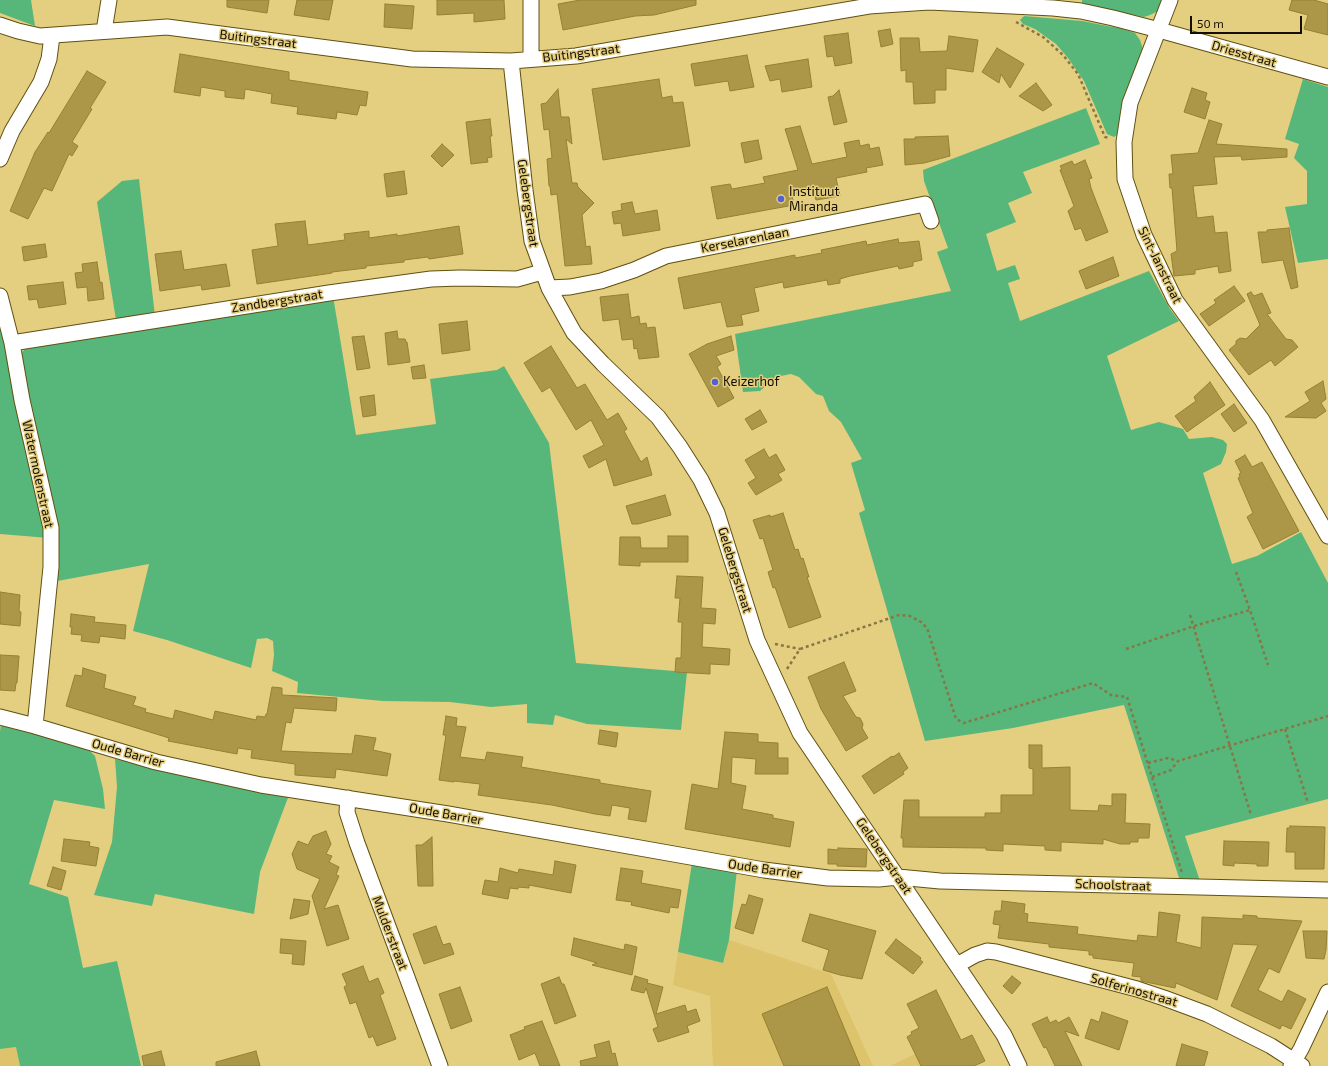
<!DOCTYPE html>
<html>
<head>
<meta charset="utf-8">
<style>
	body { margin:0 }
	#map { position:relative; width:1328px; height:1066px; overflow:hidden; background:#e4ce80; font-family:"Exo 2",sans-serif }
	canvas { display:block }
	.scale { position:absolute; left:1190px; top:16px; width:112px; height:18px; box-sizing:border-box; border:2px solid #150e00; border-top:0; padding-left:5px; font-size:12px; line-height:14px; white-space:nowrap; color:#150e00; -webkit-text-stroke:3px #e4ce80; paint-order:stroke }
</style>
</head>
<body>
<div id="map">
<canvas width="1328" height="1066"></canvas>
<div class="scale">50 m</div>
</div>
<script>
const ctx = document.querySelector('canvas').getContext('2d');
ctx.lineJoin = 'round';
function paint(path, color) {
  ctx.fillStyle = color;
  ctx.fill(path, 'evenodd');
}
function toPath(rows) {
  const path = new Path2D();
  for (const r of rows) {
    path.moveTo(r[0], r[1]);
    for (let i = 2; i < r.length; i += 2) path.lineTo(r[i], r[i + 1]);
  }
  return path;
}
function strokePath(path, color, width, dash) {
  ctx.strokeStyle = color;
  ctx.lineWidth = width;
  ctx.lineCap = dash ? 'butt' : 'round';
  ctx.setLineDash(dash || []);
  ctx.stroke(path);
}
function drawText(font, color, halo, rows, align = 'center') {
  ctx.font = font + ' "Exo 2",sans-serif';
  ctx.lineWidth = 3;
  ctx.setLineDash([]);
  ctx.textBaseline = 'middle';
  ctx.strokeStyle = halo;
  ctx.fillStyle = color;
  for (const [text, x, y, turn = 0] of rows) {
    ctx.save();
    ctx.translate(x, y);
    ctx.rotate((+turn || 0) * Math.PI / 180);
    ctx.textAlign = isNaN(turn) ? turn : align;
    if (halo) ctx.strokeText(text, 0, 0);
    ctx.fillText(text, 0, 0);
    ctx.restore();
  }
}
paint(toPath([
	[729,940,831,974,873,1066,713,1066,710,996,673,985,678,952,723,963],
	[16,1047,20,1066,0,1066,0,1049],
	[921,1051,928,1066,890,1066]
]), '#dcc36c');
paint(toPath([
	[0,0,31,0,35,26,0,13],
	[1082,0,1165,0,1158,11,1150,15,1144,17,1082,4],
	[1024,16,1082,21,1123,29,1135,33,1140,40,1143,49,1137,67,1124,99,1117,135,1114,137,1107,134,1084,81,1068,58,1056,44,1035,29,1023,24,1020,20],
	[1303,79,1328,87,1328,259,1298,263,1285,207,1307,204,1307,171,1294,158,1299,144,1285,139],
	[1086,108,1100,144,1023,172,1032,193,1008,203,1016,222,986,234,997,271,1015,265,1020,279,1008,283,1020,321,1149,271,1170,309,1179,321,1107,356,1131,430,1159,422,1183,429,1189,439,1212,437,1223,440,1227,444,1226,452,1221,464,1203,473,1232,564,1257,556,1301,532,1328,583,1328,799,1185,836,1200,881,1180,881,1124,705,1013,728,925,741,859,513,865,510,851,463,862,459,841,422,829,411,823,396,816,394,799,377,791,374,776,377,760,391,743,392,735,334,951,291,937,252,948,248,924,181,923,170],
	[139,179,155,316,116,320,97,202,122,181],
	[333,296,356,435,436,424,430,379,497,370,504,366,549,443,576,663,687,672,681,730,587,724,555,715,553,725,527,723,527,704,491,707,450,702,383,701,297,693,298,682,272,671,274,655,273,641,267,638,257,639,251,668,167,640,133,631,149,564,52,582,21,354,23,351,26,348],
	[0,331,6,331,49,538,0,534],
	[1,724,86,747,95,756,103,789,105,809,54,800,29,884,68,897,83,968,117,961,141,1066,20,1066,16,1047,0,1049,0,732],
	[115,759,229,786,289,795,260,872,254,914,155,894,152,906,94,895,112,842,117,787],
	[692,863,737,870,729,940,723,963,678,952]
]), '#57b77a');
const building = toPath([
	[227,0,269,0,267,13,227,7,227,0],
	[297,0,333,0,329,20,294,15,297,0],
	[437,0,504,0,505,19,474,22,474,13,437,15,437,0],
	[580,0,696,0,696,5,654,15,635,16,563,30,558,4,580,0],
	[1292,0,1314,0,1328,4,1328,35,1304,29,1308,15,1289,10,1292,0],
	[385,4,414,6,412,29,384,27,385,4],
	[890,29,893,44,881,47,878,31,890,29],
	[848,33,852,63,835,66,833,56,827,57,824,36,848,33],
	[949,36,978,40,973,72,946,68,946,90,935,90,935,103,914,104,913,82,906,82,906,70,901,71,900,38,919,38,920,52,947,51,949,36],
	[997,48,1024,64,1010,88,1001,74,999,83,982,72,997,48],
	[180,54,289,72,289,80,368,92,366,106,360,105,357,115,337,112,336,119,297,114,298,107,271,103,272,94,245,89,244,99,225,97,225,91,201,87,200,96,174,92,180,54],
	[747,55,754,87,730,91,728,81,695,86,691,64,747,55],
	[808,59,812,87,782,92,780,79,770,81,765,66,808,59],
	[87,71,106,82,90,108,92,109,72,142,78,146,72,156,69,154,52,191,44,188,28,219,10,211,35,152,48,132,49,133,87,71],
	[659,79,662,98,672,96,673,103,683,102,690,146,603,160,592,89,659,79],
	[1036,83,1052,105,1043,111,1019,96,1036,83],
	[1192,88,1207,93,1205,100,1210,102,1205,119,1184,112,1192,88],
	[558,89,561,117,569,117,572,144,566,139,572,183,577,183,578,187,594,203,582,215,586,247,590,246,592,264,565,266,557,194,551,195,550,186,549,186,547,159,552,158,549,129,544,130,541,104,546,103,558,89],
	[839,90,847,122,834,125,828,97,833,96,839,90],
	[490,119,492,136,490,136,492,157,487,158,488,162,471,164,466,122,490,119],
	[1209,120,1222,124,1216,144,1287,149,1287,157,1242,160,1241,156,1214,157,1217,184,1193,186,1197,218,1213,216,1215,233,1227,232,1231,271,1219,273,1218,266,1195,270,1195,274,1174,276,1171,254,1177,251,1172,188,1170,188,1169,174,1173,174,1171,155,1198,153,1209,120],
	[800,126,812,164,847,157,844,143,859,140,860,146,869,144,870,149,879,147,883,165,866,168,867,172,836,178,840,196,816,200,813,189,792,195,794,205,717,219,711,187,730,184,732,189,765,183,763,177,798,170,785,129,800,126],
	[948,136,950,156,924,163,905,165,904,139,915,139,915,137,948,136],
	[758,140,762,159,745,163,741,143,758,140],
	[442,144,454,155,442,167,431,156,442,144],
	[1085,160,1092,178,1089,179,1091,188,1108,232,1086,241,1081,228,1075,230,1068,211,1074,206,1060,170,1062,169,1060,166,1072,161,1074,165,1085,160],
	[404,171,407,194,387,197,384,174,404,171],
	[632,202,635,214,657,210,660,230,623,236,621,223,614,224,612,212,622,210,621,204,632,202],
	[305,221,308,245,345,240,344,234,369,231,369,238,397,234,397,236,459,226,463,254,429,259,428,257,404,260,404,262,366,266,366,268,332,272,332,273,257,284,252,250,278,246,275,224,305,221],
	[1289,228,1298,287,1291,289,1283,260,1262,263,1258,232,1267,232,1267,230,1289,228],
	[898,239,899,243,919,241,922,260,913,262,913,266,899,269,898,266,850,276,840,279,840,283,828,285,827,280,784,288,783,282,754,288,759,311,741,315,743,325,727,327,721,302,684,309,678,278,795,255,795,258,822,253,821,250,866,241,867,245,898,239],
	[45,244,47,257,24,261,22,247,45,244],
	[181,251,184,270,226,264,230,286,202,290,201,285,160,291,155,254,181,251],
	[1113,257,1119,276,1086,289,1079,271,1113,257],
	[97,262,100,283,102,282,104,299,88,301,87,287,77,288,75,273,83,272,82,264,97,262],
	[63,282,66,304,39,308,37,299,29,300,27,286,63,282],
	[1234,286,1245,301,1209,326,1200,314,1216,303,1214,300,1234,286],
	[1251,292,1254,296,1262,293,1271,313,1267,314,1286,339,1292,340,1298,347,1275,366,1271,360,1249,375,1229,350,1236,344,1236,341,1240,338,1246,339,1260,325,1247,294,1251,292],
	[628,294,631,318,639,316,640,324,646,323,647,328,655,327,659,357,639,359,637,348,634,349,633,339,622,340,619,319,603,321,600,297,628,294],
	[467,321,470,350,442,354,439,324,467,321],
	[397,331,398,339,405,339,406,342,407,342,410,362,388,365,385,333,397,331],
	[364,336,370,368,357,370,352,337,364,336],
	[731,336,734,350,716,356,721,364,717,367,734,398,718,407,689,354,707,344,731,336],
	[551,346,577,388,585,384,607,420,618,413,627,429,624,431,641,462,647,457,652,475,614,486,606,459,589,468,583,456,604,445,591,420,576,430,550,387,542,392,524,363,551,346],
	[424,365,426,378,413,379,411,367,424,365],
	[1323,381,1326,399,1321,403,1326,411,1316,418,1285,417,1310,401,1305,392,1323,381],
	[1210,382,1225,405,1187,432,1175,416,1196,401,1194,397,1210,382],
	[374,395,376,415,363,417,360,397,374,395],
	[1234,404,1247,423,1234,432,1221,414,1234,404],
	[760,410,767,422,752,430,745,419,760,410],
	[764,449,769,458,776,454,785,470,778,474,782,480,756,495,748,483,756,478,745,460,764,449],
	[1245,455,1252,467,1262,462,1299,531,1263,549,1247,517,1253,513,1238,478,1240,477,1239,474,1241,473,1235,461,1245,455],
	[665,495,671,515,638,524,632,524,626,506,665,495],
	[783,513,795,550,798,549,801,559,803,558,809,577,807,577,821,617,789,628,775,587,773,588,768,572,773,570,763,538,760,539,753,520,770,515,770,517,783,513],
	[668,536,688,536,688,562,640,562,640,566,619,565,620,537,640,537,641,548,668,548,668,536],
	[677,576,703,577,701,608,716,609,715,624,703,623,702,647,730,649,729,665,710,664,710,674,675,672,676,658,681,658,682,622,678,622,680,598,675,598,677,576],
	[0,592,20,595,19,611,21,612,20,626,0,624,0,592],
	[71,614,95,617,94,622,126,625,125,639,100,636,99,643,81,641,82,635,71,634,72,627,70,627,71,614],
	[0,655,19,656,17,683,16,683,15,691,0,690,0,655],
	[844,662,856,691,843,696,856,717,860,718,863,724,862,728,868,738,846,751,821,709,808,677,844,662],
	[83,668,106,675,104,688,136,697,133,705,146,709,145,712,173,719,175,710,213,720,215,711,256,720,257,716,265,717,266,714,267,714,272,687,282,688,282,695,337,698,336,711,294,708,291,723,286,722,281,751,352,754,355,735,376,738,373,750,391,754,387,776,336,769,335,778,295,775,295,764,251,758,252,750,238,748,237,754,168,741,169,738,66,706,75,675,82,676,83,668],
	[446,716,457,718,456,726,466,727,460,757,485,760,487,752,523,757,521,767,600,780,600,783,651,791,646,822,628,819,630,808,612,805,610,816,595,814,552,805,478,795,480,784,454,781,454,782,439,780,446,735,443,735,446,716],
	[600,730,618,733,616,747,598,744,600,730],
	[725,732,758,734,758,742,778,743,778,758,788,758,788,774,755,774,756,759,732,757,731,783,746,786,742,809,773,815,773,818,794,822,790,847,685,829,692,784,718,789,725,732],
	[1029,745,1042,745,1042,768,1070,767,1070,810,1098,811,1099,805,1112,806,1112,794,1126,794,1125,823,1150,824,1149,838,1138,838,1138,842,1130,842,1130,844,1120,844,1103,839,1103,844,1061,842,1061,851,1045,850,1045,846,1003,844,1003,851,986,850,986,848,903,847,903,838,901,838,904,800,919,800,919,817,985,817,985,813,1001,813,1001,795,1033,795,1033,769,1029,768,1029,745],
	[899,753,908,768,903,772,904,774,874,794,862,776,892,756,893,757,899,753],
	[1290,826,1325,827,1324,869,1295,869,1295,852,1286,852,1287,828,1290,828,1290,826],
	[326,831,331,844,326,854,332,856,329,862,339,867,336,875,339,876,324,909,338,905,349,939,327,946,312,896,320,879,297,869,292,854,298,841,308,845,313,836,326,831],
	[432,837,433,886,418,886,416,845,422,845,432,837],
	[64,839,90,842,89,846,99,848,96,866,61,861,64,839],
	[1224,841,1269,842,1268,866,1257,866,1257,864,1234,863,1234,866,1223,865,1224,841],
	[838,848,867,849,866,867,837,866,837,864,828,864,828,849,838,850,838,848],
	[555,861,576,865,571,893,529,885,529,888,518,887,518,889,510,888,508,899,482,894,485,880,498,882,500,868,518,873,519,869,553,875,555,861],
	[53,867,66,871,61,890,47,886,53,867],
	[621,868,643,871,641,883,681,890,678,908,670,907,669,913,631,905,632,902,616,900,621,868],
	[749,895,763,899,753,934,735,928,742,904,746,905,749,895],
	[294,899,310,901,308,914,290,919,294,899],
	[1002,901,1025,904,1024,913,1028,914,1027,922,1078,927,1077,934,1137,941,1138,935,1157,937,1159,912,1180,915,1176,942,1201,948,1202,917,1243,919,1243,915,1257,916,1257,918,1302,921,1279,973,1269,968,1258,990,1282,1002,1288,990,1306,999,1291,1029,1282,1025,1280,1029,1231,1006,1258,945,1233,944,1217,1000,1176,983,1175,988,1141,981,1141,977,1132,976,1134,963,1093,958,1093,955,1089,955,1089,951,1049,947,1049,944,998,938,1000,925,993,924,995,911,1001,911,1002,901],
	[810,914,876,931,862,979,840,975,823,970,829,950,802,941,810,914],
	[436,926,443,945,450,943,454,954,424,964,413,934,436,926],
	[1303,931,1327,931,1326,950,1324,959,1306,958,1303,931],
	[574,938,624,950,625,944,637,947,632,975,592,965,597,963,571,955,574,938],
	[281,939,306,941,304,965,292,964,293,954,280,953,281,939],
	[896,939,921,958,920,960,923,962,913,974,885,953,896,939],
	[363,966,369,982,378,978,384,993,380,995,396,1039,377,1046,373,1036,369,1038,356,1002,350,1004,344,987,347,985,342,974,363,966],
	[635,976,648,980,647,983,663,987,656,1014,685,1005,687,1012,696,1009,700,1021,687,1026,689,1032,658,1042,653,1029,658,1027,646,988,644,993,631,990,635,976],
	[1012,976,1021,983,1012,994,1003,986,1012,976],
	[559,977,562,984,564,984,576,1016,555,1024,541,984,559,977],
	[460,987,472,1021,451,1029,439,994,460,987],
	[827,987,860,1066,784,1066,762,1014,827,987],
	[936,990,961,1040,972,1035,985,1061,974,1066,921,1066,907,1037,912,1034,911,1032,919,1028,907,1004,936,990],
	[1102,1012,1128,1021,1119,1050,1085,1038,1091,1019,1099,1022,1102,1012],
	[1047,1017,1050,1023,1056,1020,1058,1023,1069,1017,1079,1036,1065,1031,1082,1066,1055,1066,1046,1047,1044,1048,1032,1024,1047,1017],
	[542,1021,560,1066,540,1066,535,1053,519,1060,510,1035,525,1029,524,1027,542,1021],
	[609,1041,612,1054,615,1053,618,1066,581,1066,580,1061,597,1057,594,1045,609,1041],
	[1182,1044,1208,1052,1204,1066,1176,1066,1182,1044],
	[161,1051,165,1066,144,1066,142,1056,161,1051],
	[256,1051,260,1066,216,1066,216,1062,256,1051]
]);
paint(building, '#ac9749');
strokePath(building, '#958031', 1);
const minor = toPath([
	[1170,0,1130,103,1124,142,1125,179,1144,235,1175,300,1262,420,1328,536],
	[0,25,18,31,40,36,167,27,412,59,511,61,576,56,869,6,929,2,1053,8,1081,11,1113,18,1159,30,1328,77],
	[104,31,109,0],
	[531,59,531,0],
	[511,61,525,190,532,241,549,288,574,333,603,364,658,417,680,447,701,480,717,513,757,640,800,733,1004,1035,1019,1066],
	[0,159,12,131,41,82,49,59,52,36],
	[549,288,570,287,601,281,634,270,666,256,925,204,931,221],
	[0,296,12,343,22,400,51,528,51,567,35,726],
	[12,343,329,293,431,279,460,278,517,279,542,272],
	[0,717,35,726,156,762,261,785,448,814,764,870,828,878,879,879,898,877,940,881,1328,890],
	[348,798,347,812,357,843,440,1066],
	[957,965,975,955,987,951,996,952,1137,989,1164,998,1207,1014,1271,1046,1302,1066],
	[1291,1066,1301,1049,1328,992]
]);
strokePath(minor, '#605011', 17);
strokePath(toPath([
	[1016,22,1043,37,1063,55,1078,74,1105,137,1110,138],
	[1236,572,1250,610,1268,665],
	[1190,615,1251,815],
	[775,644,800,649],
	[1126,649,1194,626,1250,610],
	[787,669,800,649,899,615,910,616,921,622,927,628,956,719,964,723,1093,683,1111,695,1127,697,1182,873],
	[1285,729,1308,803],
	[1148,763,1168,758,1178,761],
	[1152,777,1171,770,1178,761,1328,716]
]), '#867746', 2.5, [3, 3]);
strokePath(minor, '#fff', 15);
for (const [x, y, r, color] of [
	[781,199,4,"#5361d7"],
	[715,382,4,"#5361d7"]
]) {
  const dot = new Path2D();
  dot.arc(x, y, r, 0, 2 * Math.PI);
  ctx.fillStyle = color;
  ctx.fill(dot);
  strokePath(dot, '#e4ce80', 1.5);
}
drawText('13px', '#150e00', '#e4ce80', [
	["Buitingstraat",258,39,7],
	["Buitingstraat",581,53,-7],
	["Driesstraat",1244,54,16],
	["Gelebergstraat",528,203,82],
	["Kerselarenlaan",745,240,-11],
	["Sint-Janstraat",1160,265,64],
	["Zandbergstraat",277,301,-9],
	["Watermolenstraat",38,474,78],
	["Gelebergstraat",735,570,73],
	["Oude Barrier",128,753,16],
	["Oude Barrier",446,814,10],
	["Gelebergstraat",884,856,56],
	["Oude Barrier",765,869,8],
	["Schoolstraat",1113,885,2],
	["Mulderstraat",390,933,69],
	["Solferinostraat",1134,990,16]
]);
drawText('13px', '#150e00', '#e4ce80', [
	["Instituut",789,192],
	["Miranda",789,207],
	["Keizerhof",723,382]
], 'left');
</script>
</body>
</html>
